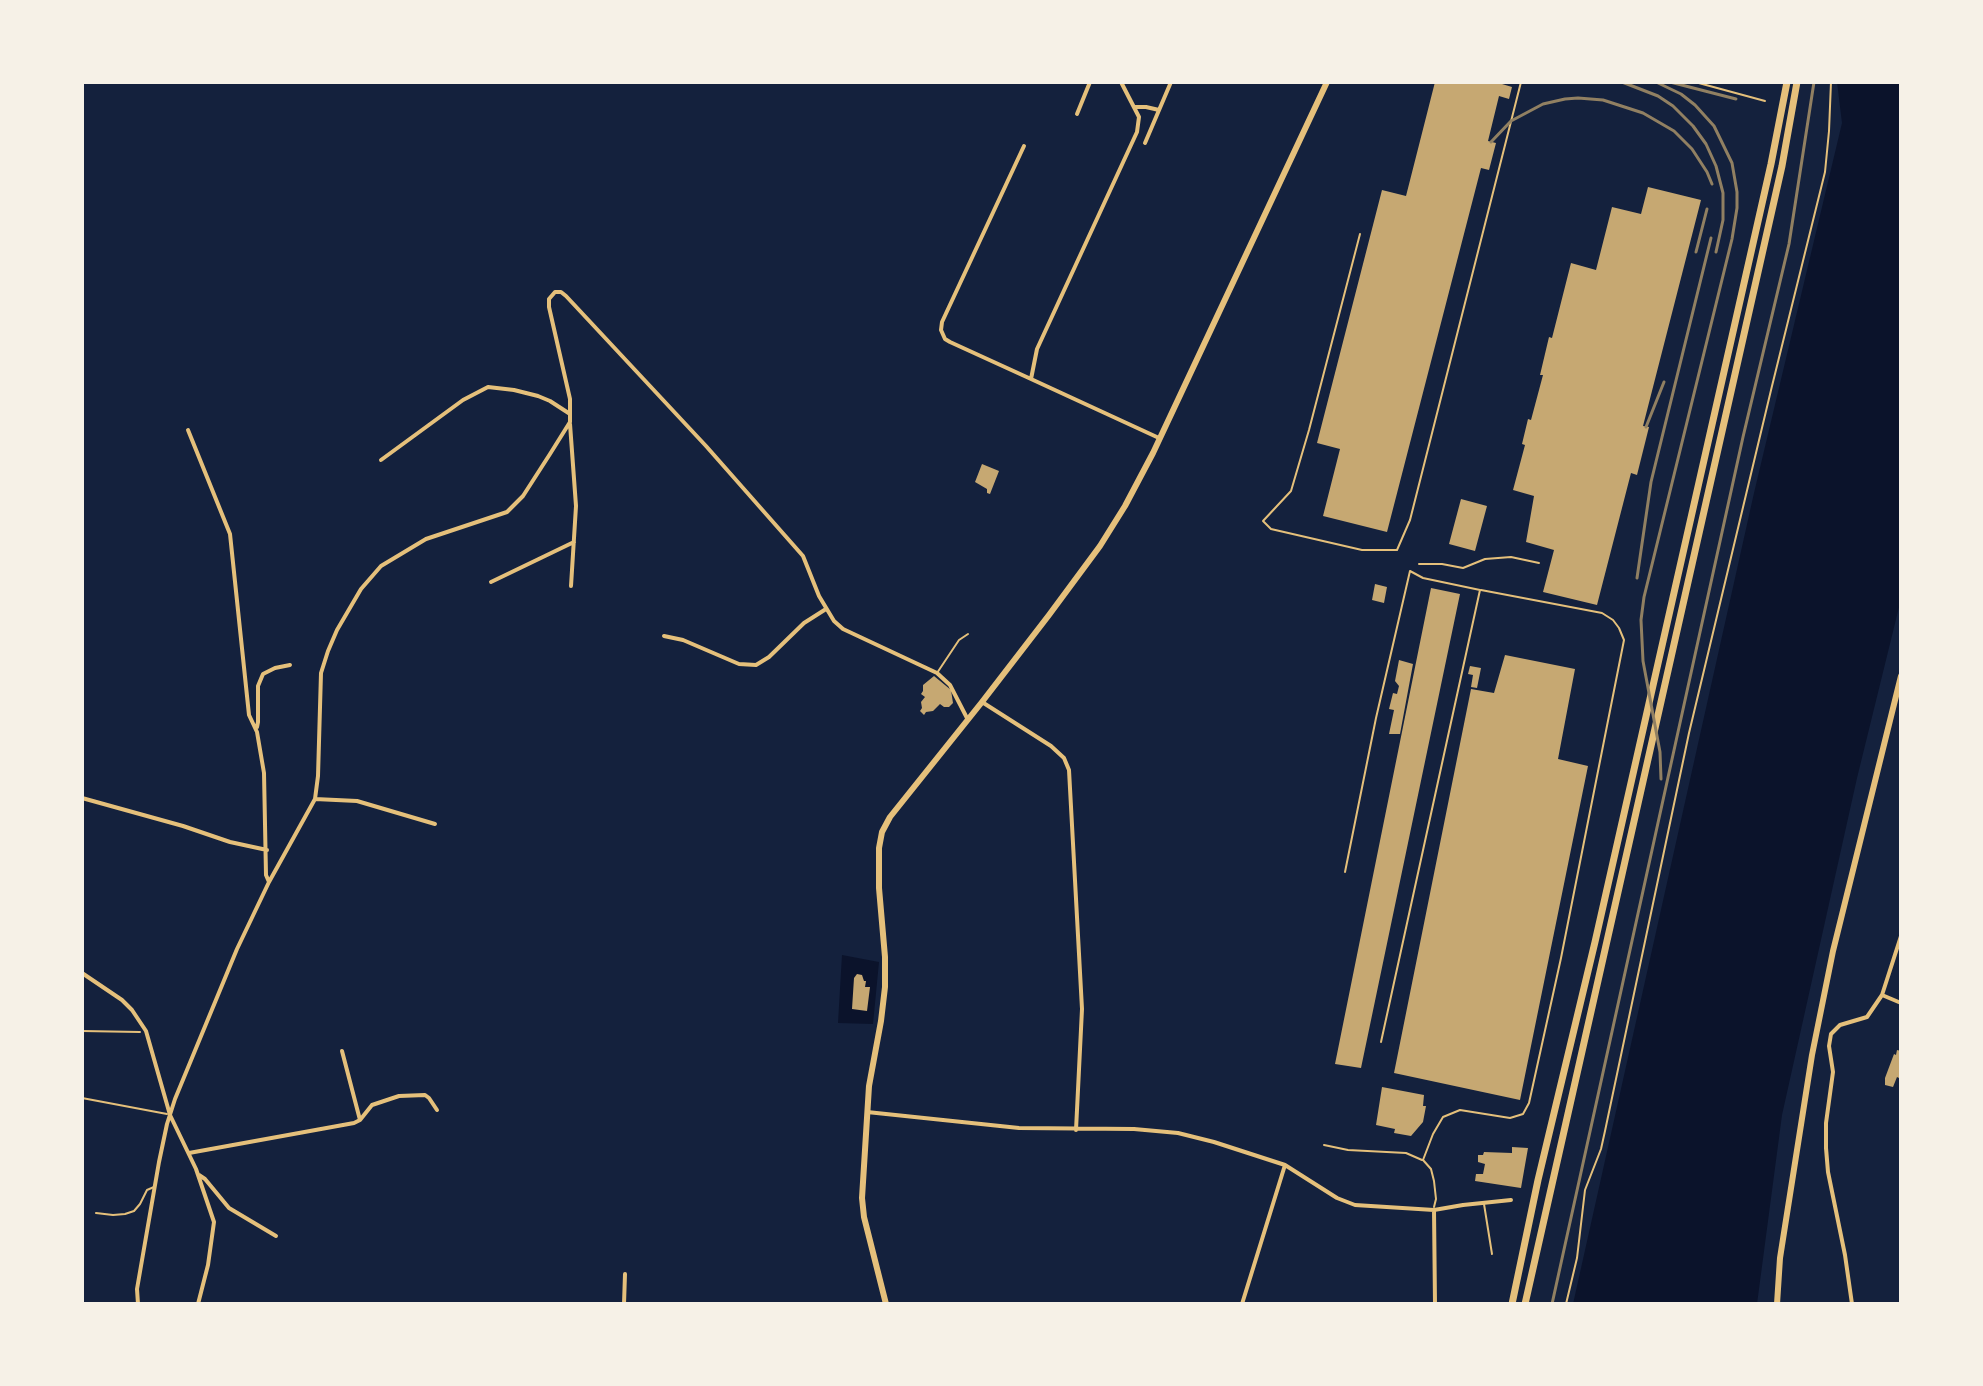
<!DOCTYPE html>
<html>
<head>
<meta charset="utf-8">
<style>
	body { margin:0 }
	#map { position:relative; width:1983px; height:1386px; overflow:hidden; background:#14213d; font-family:"Exo 2",sans-serif }
	canvas { display:block }
	.frame { position:absolute; inset:0; border:84px solid #f6f1e7; pointer-events:none }
</style>
</head>
<body>
<div id="map">
<canvas width="1983" height="1386"></canvas>
<div class="frame"></div>
</div>
<script>
const ctx = document.querySelector('canvas').getContext('2d');
ctx.lineJoin = 'round';
function paint(path, color) {
  ctx.fillStyle = color;
  ctx.fill(path, 'evenodd');
}
function toPath(rows) {
  const path = new Path2D();
  for (const r of rows) {
    path.moveTo(r[0], r[1]);
    for (let i = 2; i < r.length; i += 2) path.lineTo(r[i], r[i + 1]);
  }
  return path;
}
function strokePath(path, color, width, dash) {
  ctx.strokeStyle = color;
  ctx.lineWidth = width;
  ctx.lineCap = dash ? 'butt' : 'round';
  ctx.setLineDash(dash || []);
  ctx.stroke(path);
}
paint(toPath([
	[1837,82,1901,82,1901,599,1857,778,1782,1115,1757,1304,1573,1304,1754,493,1842,123],
	[842,955,879,962,873,1024,838,1023]
]), '#0b132b');
paint(toPath([
	[1435,82,1503,82,1502,84,1512,87,1509,99,1499,96,1488,141,1496,143,1489,170,1481,168,1387,532,1323,516,1340,449,1317,443,1382,190,1406,196],
	[1648,187,1701,200,1643,426,1649,427,1637,475,1631,473,1597,605,1543,592,1554,550,1526,542,1534,496,1513,490,1525,445,1522,444,1528,419,1531,420,1543,375,1540,375,1549,337,1552,338,1571,263,1596,270,1612,207,1641,214],
	[982,464,999,471,990,494,987,493,987,489,975,482],
	[1461,499,1487,506,1475,551,1449,544],
	[1375,584,1387,587,1384,603,1372,600],
	[1431,588,1460,594,1361,1068,1335,1064],
	[1505,655,1575,669,1558,759,1588,766,1520,1100,1394,1073,1471,689,1494,693],
	[1399,660,1413,664,1400,734,1389,734,1394,710,1389,709,1393,693,1397,694,1399,686,1395,681],
	[1470,666,1481,668,1477,688,1471,687,1473,675,1468,674],
	[934,676,951,690,953,703,949,707,944,707,940,704,933,711,926,712,924,715,920,711,922,708,921,702,925,697,921,694,923,691,923,685],
	[857,974,862,975,864,981,866,981,865,987,870,987,867,1011,852,1009,854,978],
	[1897,1050,1901,1051,1901,1079,1897,1077,1893,1087,1885,1085,1885,1078,1894,1054,1896,1055],
	[1382,1087,1424,1095,1423,1106,1426,1106,1423,1122,1411,1136,1394,1133,1395,1129,1376,1125],
	[1512,1147,1528,1148,1521,1188,1475,1181,1476,1174,1483,1174,1485,1164,1478,1162,1478,1155,1483,1155,1484,1152,1512,1153]
]), '#c6a872');
strokePath(toPath([
	[82,1031,140,1032],
	[1566,1304,1577,1258,1585,1190,1601,1149,1605,1131,1689,733,1772,386,1825,172,1829,131,1831,82]
]), '#e5c07b', 2);
strokePath(toPath([
	[1695,82,1765,101],
	[1360,234,1309,430,1291,491,1263,521,1271,529,1362,550,1397,550,1410,520,1521,82],
	[1419,564,1442,564,1463,568,1485,559,1511,557,1539,563],
	[937,673,959,640,968,634],
	[1345,872,1376,718,1410,571,1423,578,1480,590,1381,1042],
	[82,1098,167,1114],
	[1324,1145,1348,1150,1406,1153,1422,1160],
	[1484,1204,1492,1254],
	[1434,1207,1436,1199,1434,1181,1431,1169,1423,1160,1433,1134,1443,1117,1460,1110,1510,1118,1523,1114,1529,1103,1561,958,1624,640,1619,628,1613,620,1602,613,1481,590],
	[96,1213,113,1215,125,1214,134,1211,140,1204,147,1190,154,1187]
]), '#e5c07b', 2);
strokePath(toPath([
	[1121,82,1139,117,1137,132,1037,349,1031,379,1159,438],
	[1134,107,1146,107,1159,110],
	[1077,114,1090,82],
	[1145,143,1171,82],
	[1024,146,942,322,941,330,945,339,950,342,1031,379],
	[570,424,576,506,571,586],
	[188,430,230,534,249,715,257,732,264,773,266,875,269,882],
	[381,460,463,400,488,387,514,390,538,396,550,401,570,414],
	[491,582,574,542],
	[664,636,683,640,739,664,756,665,769,657,804,623,826,609],
	[982,702,1051,746,1064,758,1069,770,1082,1009,1076,1130],
	[257,727,258,722,258,686,263,674,275,668,290,665],
	[82,798,183,826,230,842,267,850],
	[315,799,357,801,435,824],
	[82,973,122,1000,132,1010,146,1031,170,1115,196,1169,214,1222,208,1265,198,1304],
	[1882,995,1901,1003],
	[342,1051,360,1120],
	[867,1112,1019,1128,1134,1129,1178,1133,1214,1142,1285,1165,1337,1198,1355,1205,1434,1210,1463,1205,1511,1200],
	[189,1153,354,1123,360,1120,372,1105,399,1096,425,1095,429,1098,437,1110],
	[199,1175,205,1179,229,1208,276,1236],
	[1434,1210,1435,1304],
	[138,1304,137,1289,159,1162,167,1124,175,1099,237,949,269,882,315,799,318,776,321,673,328,651,337,630,361,589,381,566,426,539,507,512,523,496,550,454,570,422,570,399,549,307,549,299,555,292,561,292,566,296,706,446,803,556,819,596,834,621,843,629,937,673,950,685,968,720],
	[624,1304,625,1274],
	[1242,1304,1285,1165],
	[1852,1304,1845,1255,1828,1172,1826,1148,1826,1123,1833,1072,1829,1046,1831,1034,1840,1025,1867,1017,1882,995,1901,936]
]), '#e5c07b', 4);
strokePath(toPath([
	[886,1304,864,1217,862,1198,869,1086,881,1021,885,987,885,957,879,888,879,848,882,832,890,817,982,702,1049,615,1100,546,1125,506,1153,453,1327,82],
	[1777,1304,1780,1258,1812,1055,1833,951,1901,676]
]), '#e5c07b', 6);
strokePath(toPath([
	[1512,1304,1538,1180,1595,942,1771,164,1787,82],
	[1525,1304,1782,166,1797,82]
]), '#e5c07b', 7);
strokePath(toPath([
	[1622,82,1658,96,1673,106,1693,126,1706,144,1716,166,1723,193,1723,220,1716,252],
	[1656,82,1681,94,1695,105,1714,126,1732,163,1737,192,1737,208,1732,239,1644,597,1641,620,1643,661,1660,752,1661,779],
	[1670,82,1736,99],
	[1491,142,1511,121,1543,104,1565,99,1578,98,1603,100,1643,113,1674,131,1692,149,1707,172,1712,184],
	[1696,252,1707,209],
	[1646,427,1664,382],
	[1637,578,1651,482,1711,238],
	[1552,1304,1743,437,1789,244,1814,82]
]), '#918062', 3);
</script>
</body>
</html>
